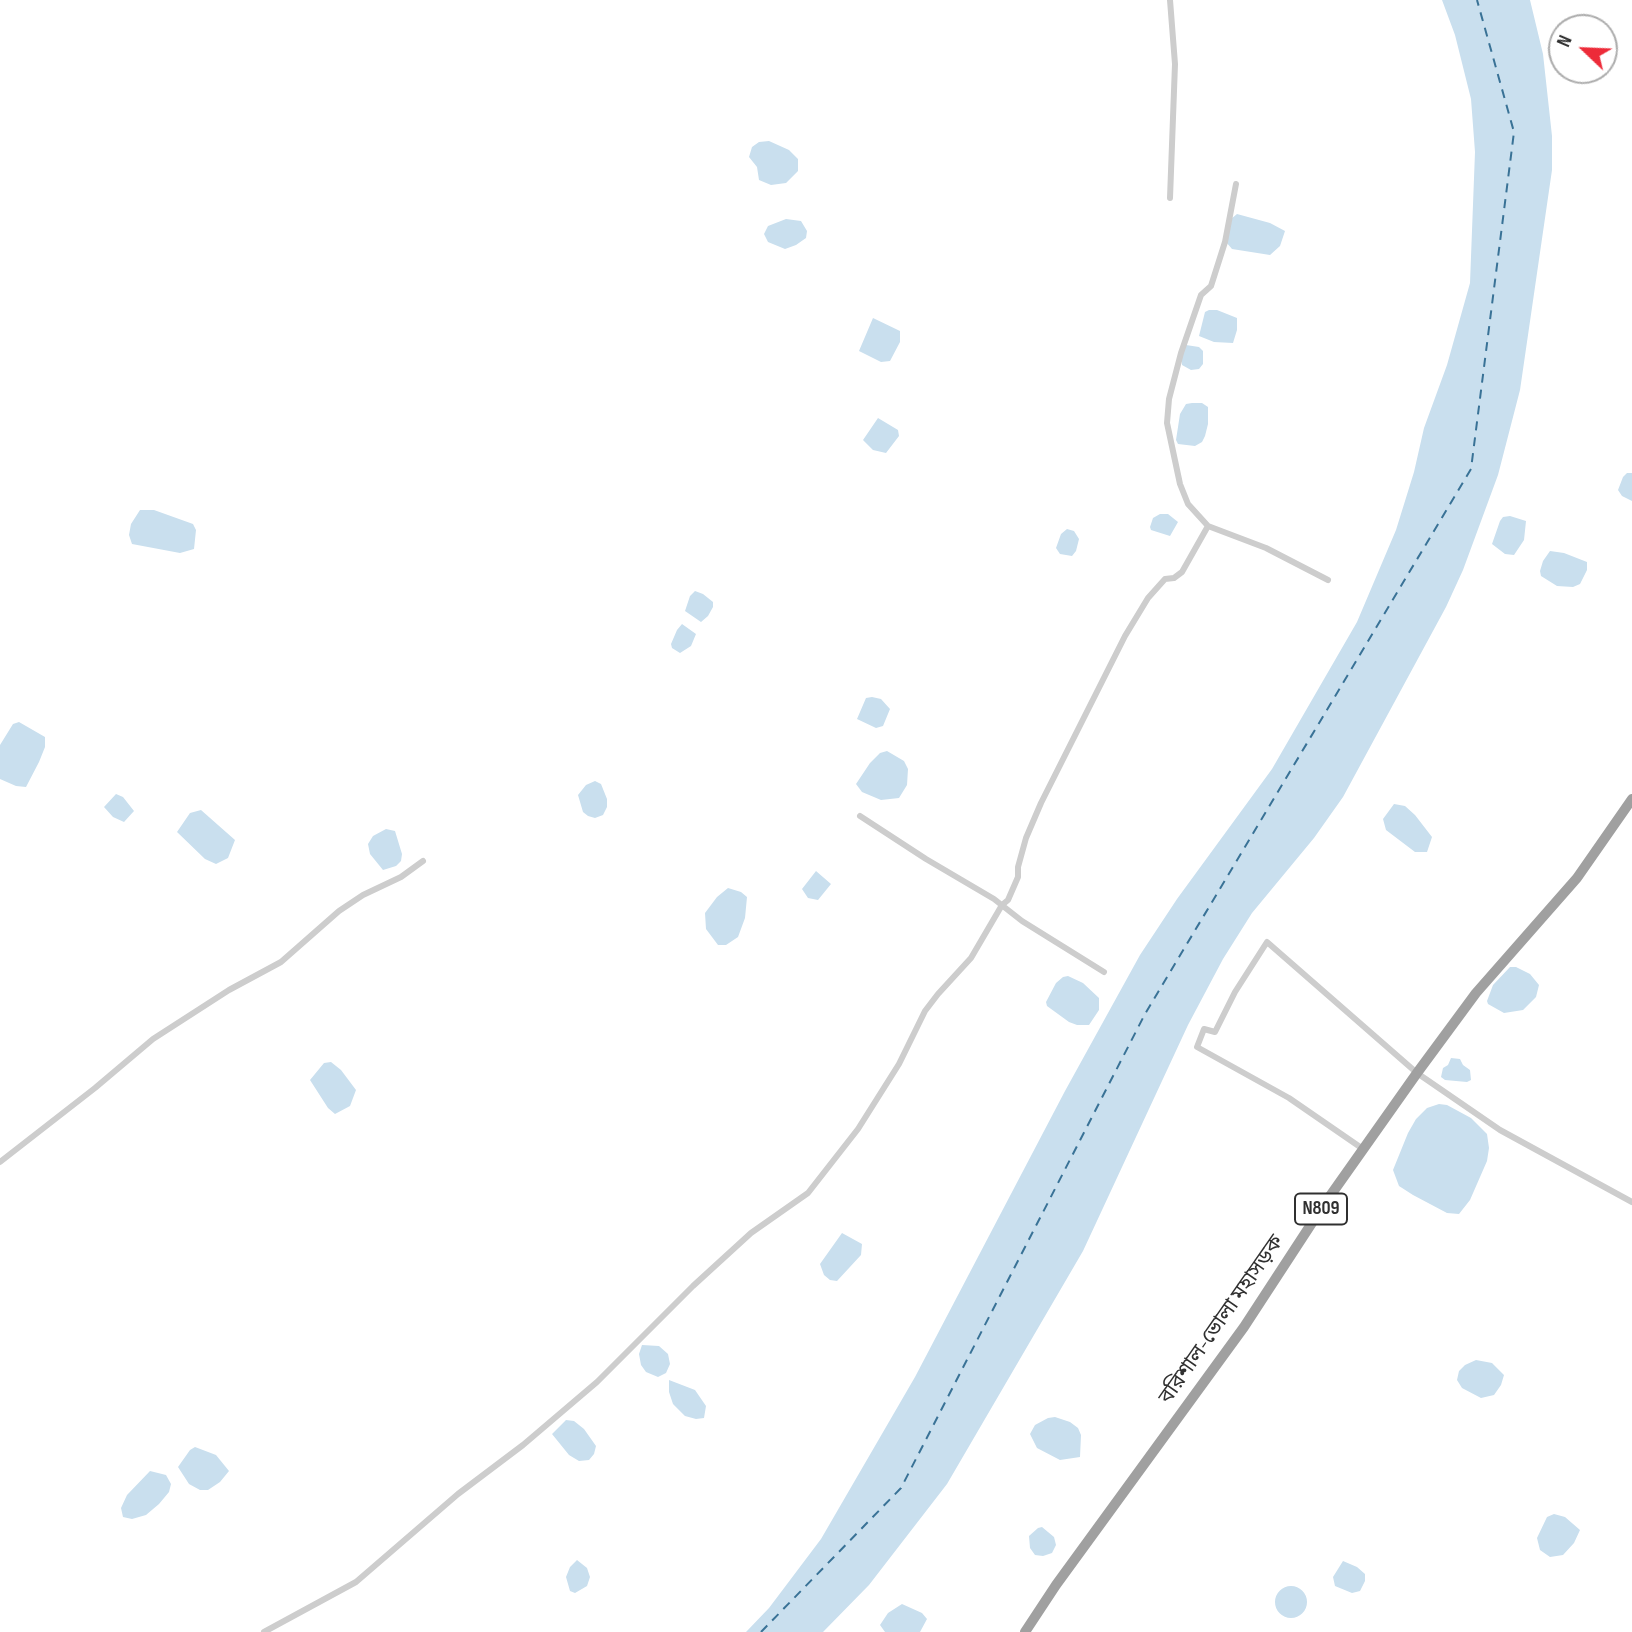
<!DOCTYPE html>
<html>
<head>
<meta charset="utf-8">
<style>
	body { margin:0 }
	#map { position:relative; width:1632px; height:1632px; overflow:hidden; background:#fff; font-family:"Sofia Sans Condensed",sans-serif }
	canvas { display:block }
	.north { position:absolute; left:1548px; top:14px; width:70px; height:70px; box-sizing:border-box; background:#fff; border:2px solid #acacac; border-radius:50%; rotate:293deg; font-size:19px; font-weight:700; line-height:28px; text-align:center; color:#303030 }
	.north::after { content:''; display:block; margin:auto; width:24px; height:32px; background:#ed2b39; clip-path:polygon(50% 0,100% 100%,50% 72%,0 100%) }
</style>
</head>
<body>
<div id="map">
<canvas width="1632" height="1632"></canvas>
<div class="north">N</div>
</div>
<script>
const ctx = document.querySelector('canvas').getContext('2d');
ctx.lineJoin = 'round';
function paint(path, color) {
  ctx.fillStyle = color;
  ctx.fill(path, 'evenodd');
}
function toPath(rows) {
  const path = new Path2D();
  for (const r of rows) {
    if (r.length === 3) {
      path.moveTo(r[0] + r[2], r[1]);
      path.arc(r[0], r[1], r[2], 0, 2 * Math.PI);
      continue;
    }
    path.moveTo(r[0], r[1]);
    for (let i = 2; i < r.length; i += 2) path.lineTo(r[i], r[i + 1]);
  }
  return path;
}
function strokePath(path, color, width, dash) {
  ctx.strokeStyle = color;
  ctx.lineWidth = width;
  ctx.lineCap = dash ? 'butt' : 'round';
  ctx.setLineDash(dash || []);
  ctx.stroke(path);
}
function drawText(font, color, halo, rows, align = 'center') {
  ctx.font = font + ' "Sofia Sans Condensed","Noto Sans Bengali",sans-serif';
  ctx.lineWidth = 7;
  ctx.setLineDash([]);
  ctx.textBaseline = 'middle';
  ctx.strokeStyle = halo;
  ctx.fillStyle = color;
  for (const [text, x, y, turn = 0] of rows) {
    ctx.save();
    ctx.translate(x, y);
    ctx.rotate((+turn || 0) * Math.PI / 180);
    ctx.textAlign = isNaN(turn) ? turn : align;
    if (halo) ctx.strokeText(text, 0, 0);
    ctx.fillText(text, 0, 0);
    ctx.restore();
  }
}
paint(toPath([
	[1442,0,1530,0,1543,54,1552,136,1552,170,1520,390,1498,475,1463,570,1446,607,1343,797,1314,838,1252,913,1223,959,1188,1025,1083,1251,947,1484,869,1585,823,1632,746,1632,769,1608,821,1539,915,1377,1065,1091,1140,955,1177,899,1272,769,1357,622,1396,530,1414,472,1424,428,1447,365,1470,283,1475,152,1471,99,1455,35],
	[769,141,789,150,798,159,798,171,786,183,771,185,759,180,757,167,749,157,752,147,759,142],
	[1237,214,1270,223,1285,231,1280,246,1270,255,1232,249,1226,242,1231,219],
	[786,219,801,221,807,231,806,238,796,245,785,249,768,242,764,234,768,226],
	[1209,310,1217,310,1237,318,1237,330,1233,343,1214,342,1199,336,1205,312],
	[873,318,900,331,900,342,890,361,881,362,859,351],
	[1186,345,1199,347,1203,351,1203,364,1199,369,1191,370,1182,365,1181,355],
	[1192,403,1202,403,1208,407,1208,424,1205,436,1202,442,1195,446,1178,444,1176,440,1180,414,1186,404],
	[878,418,898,430,899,436,886,453,873,450,863,440],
	[1627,473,1632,473,1632,501,1622,496,1618,490,1623,477],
	[140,510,154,510,193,524,196,530,194,549,180,553,132,544,129,535,131,524],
	[1160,514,1168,514,1178,522,1170,536,1151,530,1150,527,1153,518],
	[1510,516,1526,521,1524,540,1514,555,1505,554,1492,544,1500,521,1503,517],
	[1067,529,1074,531,1079,539,1076,551,1072,556,1060,554,1056,548,1061,534],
	[1550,551,1564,553,1587,562,1587,570,1580,584,1573,587,1557,586,1541,576,1540,571,1543,561],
	[695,591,703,594,713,602,713,607,708,616,701,622,685,611,690,596],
	[682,624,696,634,691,646,680,653,672,648,671,644,677,630],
	[872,697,881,699,890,709,883,726,876,728,857,719,866,698],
	[19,722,45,737,45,747,39,762,26,787,16,786,0,779,0,745,13,724],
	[887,751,904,761,908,769,907,785,899,798,881,800,862,792,856,784,870,763,880,753],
	[595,781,601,784,607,799,607,807,603,815,595,818,588,816,583,812,578,795,586,785],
	[116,794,123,797,134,811,124,822,113,817,104,807],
	[1394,804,1405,806,1415,815,1432,837,1427,852,1415,852,1386,830,1383,819],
	[201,810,235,840,228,858,216,864,205,859,177,832,190,813],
	[386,829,395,831,402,854,401,861,396,866,383,870,370,854,368,844,373,836],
	[816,871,831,884,818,900,808,898,802,889],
	[728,888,741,892,747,897,745,918,738,937,726,945,718,945,706,929,705,913,717,897],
	[1510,967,1516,967,1530,974,1539,985,1536,997,1523,1010,1504,1013,1488,1004,1487,1001,1493,985],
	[1068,976,1083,983,1099,998,1099,1010,1089,1025,1077,1025,1069,1022,1047,1006,1046,1002,1056,983,1063,977],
	[1451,1058,1460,1059,1463,1065,1470,1070,1471,1080,1467,1082,1445,1080,1441,1077,1443,1068,1448,1065],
	[331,1062,341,1070,356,1090,350,1106,335,1114,328,1108,310,1080,324,1063],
	[1439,1104,1447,1105,1471,1118,1487,1134,1489,1148,1487,1161,1470,1200,1459,1214,1447,1213,1413,1195,1399,1186,1393,1170,1408,1133,1416,1119,1427,1108],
	[842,1233,862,1244,861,1255,837,1281,830,1280,824,1275,820,1264],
	[642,1345,659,1346,668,1354,670,1364,666,1373,658,1377,646,1372,641,1365,639,1354],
	[1476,1360,1492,1363,1504,1375,1501,1385,1494,1395,1481,1398,1462,1388,1457,1380,1459,1371,1465,1365],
	[669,1380,695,1390,706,1406,704,1418,696,1419,685,1416,673,1404,669,1392],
	[1055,1417,1070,1422,1078,1428,1081,1435,1080,1457,1060,1460,1037,1448,1030,1434,1035,1425,1048,1418],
	[566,1420,574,1421,584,1429,596,1446,594,1454,589,1460,579,1461,569,1455,552,1434],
	[195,1447,216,1455,229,1471,220,1482,208,1490,200,1490,189,1484,178,1467,190,1450],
	[150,1471,166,1475,171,1484,169,1492,159,1504,146,1515,132,1519,123,1517,121,1508,127,1495],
	[1554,1514,1565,1517,1580,1530,1574,1543,1563,1555,1550,1557,1540,1550,1537,1538,1547,1517],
	[1042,1527,1054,1537,1056,1545,1052,1553,1043,1556,1035,1555,1030,1548,1029,1536,1038,1528],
	[577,1560,587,1568,590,1577,587,1586,575,1593,570,1591,566,1577,570,1567],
	[1343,1561,1357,1567,1365,1574,1365,1581,1360,1591,1352,1593,1335,1586,1333,1577],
	[1291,1602,16],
	[902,1604,922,1613,927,1619,920,1632,885,1632,880,1625,888,1613]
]), '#c9dfee');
strokePath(toPath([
	[761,1632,901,1488,1145,1014,1471,469,1514,132,1477,0]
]), '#397296', 2, [9, 7]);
strokePath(toPath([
	[1170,198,1175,64,1170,0],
	[1208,526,1188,504,1180,484,1167,423,1169,399,1181,353,1201,295,1211,286,1225,242,1236,184],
	[860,816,926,859,994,899,1022,921,1104,972],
	[1363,1149,1289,1098,1197,1047,1204,1029,1215,1032,1235,992,1267,942,1417,1073,1500,1130,1632,1202],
	[0,1162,95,1088,153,1039,229,990,281,962,339,911,363,895,401,877,423,861],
	[264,1632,356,1582,458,1494,523,1445,597,1382,693,1286,751,1233,808,1193,858,1129,899,1064,925,1011,938,994,971,958,1002,905,1008,900,1018,877,1018,867,1026,838,1041,803,1125,636,1148,598,1165,579,1174,578,1182,572,1208,526,1266,548,1328,580]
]), '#cdcdcd', 6);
strokePath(toPath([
	[1025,1632,1056,1585,1244,1327,1323,1206,1417,1073,1476,993,1577,878,1632,799]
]), '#a0a0a0', 10);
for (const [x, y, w] of [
	[1321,1209,52]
]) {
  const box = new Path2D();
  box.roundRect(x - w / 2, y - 15.5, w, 31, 5);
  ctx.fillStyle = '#fff';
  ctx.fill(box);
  strokePath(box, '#303030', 2);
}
drawText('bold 19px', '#303030', null, [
	["N809",1321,1209]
]);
drawText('21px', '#303030', '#fff', [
	["বরিশাল-ভোলা মহাসড়ক",1222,1320,-55]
]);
</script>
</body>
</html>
